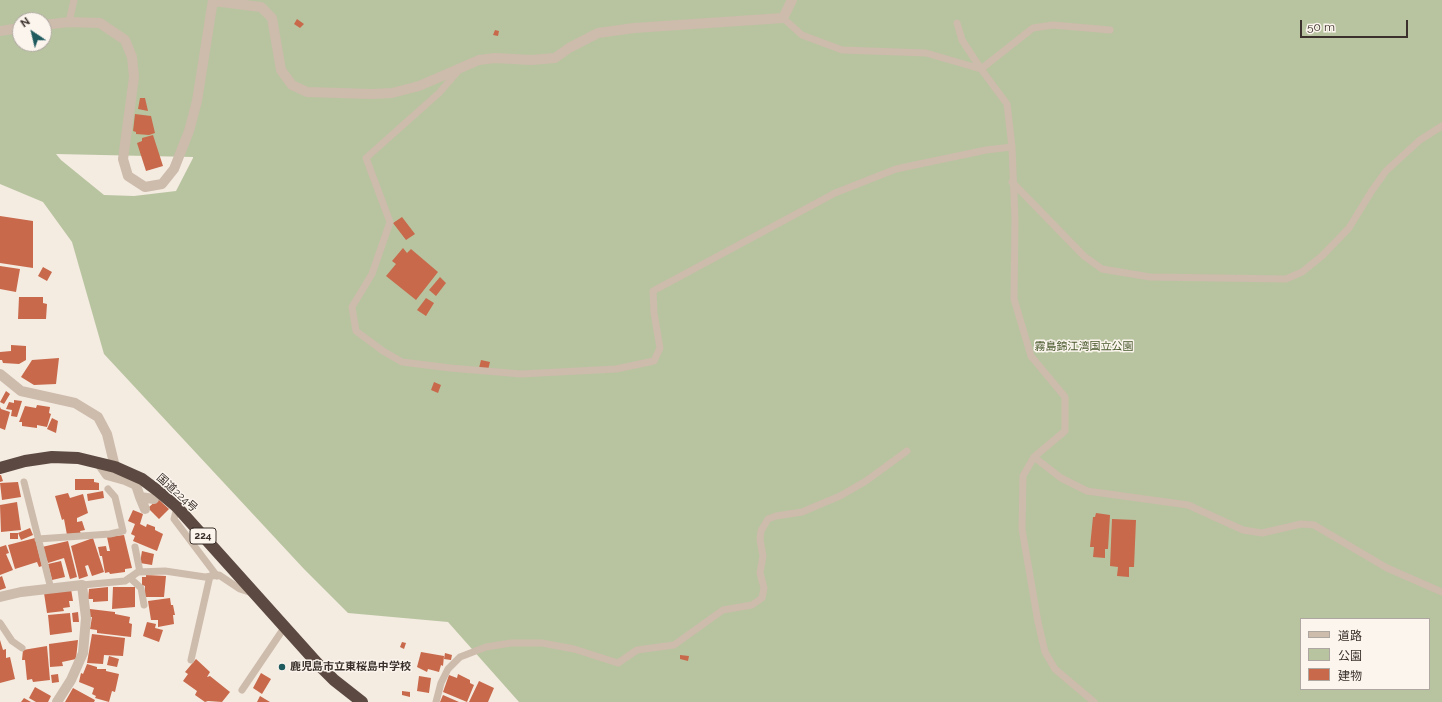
<!DOCTYPE html>
<html>
<head>
<meta charset="utf-8">
<style>
	body { margin:0 }
	#map { position:relative; width:1442px; height:702px; overflow:hidden; background:#f4ebe1; font-family:Raleway,"Noto Sans JP",sans-serif }
	canvas { display:block }
	.legend { position:absolute; left:1300px; top:618px; width:130px; height:72px; box-sizing:border-box; background:#fbf5ee; border:1px solid #aea6a0; margin:0; padding:5px 7px; list-style:none; font-size:12px; color:#3b302b }
	.legend li { display:flex; align-items:center; gap:8px; height:20px }
	.legend b { width:20px; border:1px solid #aea6a0 }
	.north { position:absolute; left:12px; top:12px; width:40px; height:40px; box-sizing:border-box; background:#fbf5ee; border:1px solid #aea6a0; border-radius:50%; rotate:325deg; font-size:11px; font-weight:700; line-height:16px; text-align:center; color:#3b302b }
	.north::after { content:''; display:block; margin:auto; width:14px; height:18px; background:#1f5a5e; clip-path:polygon(50% 0,100% 100%,50% 72%,0 100%) }
	.scale { position:absolute; left:1300px; top:20px; width:108px; height:18px; box-sizing:border-box; border:2px solid #3b302b; border-top:0; padding-left:5px; font-size:12px; line-height:14px; white-space:nowrap; color:#3b302b; -webkit-text-stroke:3px #fbf5ee; paint-order:stroke }
</style>
</head>
<body>
<div id="map">
<canvas width="1442" height="702"></canvas>
<ul class="legend">
<li><b style="height:5px;background:#cdbbac"></b>道路</li>
<li><b style="height:11px;background:#b8c4a0"></b>公園</li>
<li><b style="height:11px;background:#c8694b"></b>建物</li>
</ul>
<div class="north">N</div>
<div class="scale">50 m</div>
</div>
<script>
const ctx = document.querySelector('canvas').getContext('2d');
ctx.lineJoin = 'round';
function paint(path, color) {
  ctx.fillStyle = color;
  ctx.fill(path, 'evenodd');
}
function toPath(rows) {
  const path = new Path2D();
  for (const r of rows) {
    path.moveTo(r[0], r[1]);
    for (let i = 2; i < r.length; i += 2) path.lineTo(r[i], r[i + 1]);
  }
  return path;
}
function strokePath(path, color, width, dash) {
  ctx.strokeStyle = color;
  ctx.lineWidth = width;
  ctx.lineCap = dash ? 'butt' : 'round';
  ctx.setLineDash(dash || []);
  ctx.stroke(path);
}
function drawText(font, color, halo, rows, align = 'center') {
  ctx.font = font + ' Raleway,"Noto Sans JP",sans-serif';
  ctx.lineWidth = 3;
  ctx.setLineDash([]);
  ctx.textBaseline = 'middle';
  ctx.strokeStyle = halo;
  ctx.fillStyle = color;
  for (const [text, x, y, turn = 0] of rows) {
    ctx.save();
    ctx.translate(x, y);
    ctx.rotate((+turn || 0) * Math.PI / 180);
    ctx.textAlign = isNaN(turn) ? turn : align;
    if (halo) ctx.strokeText(text, 0, 0);
    ctx.fillText(text, 0, 0);
    ctx.restore();
  }
}
paint(toPath([
	[0,0,1442,0,1442,702,519,702,448,622,348,613,304,569,104,354,72,242,43,202,0,184],
	[20,20,44,20,44,44,20,44],
	[56,154,193,157,193,158,176,191,134,196,104,195,61,160],
	[1301,619,1429,619,1429,689,1301,689]
]), '#b8c4a0');
paint(toPath([
	[297,19,304,24,300,28,294,24],
	[495,30,499,31,498,36,493,35],
	[140,98,145,98,148,111,138,109],
	[135,114,151,116,155,133,149,135,136,134,136,132,133,131],
	[153,135,163,166,146,171,137,143,142,141,142,138],
	[0,216,33,221,33,268,0,263],
	[402,217,415,234,406,240,393,223],
	[403,248,407,253,411,249,438,272,416,300,386,276,396,264,392,261],
	[0,266,20,269,16,292,0,289],
	[43,267,52,272,47,281,38,276],
	[440,277,446,283,436,296,429,290],
	[19,297,43,297,43,303,47,304,46,319,18,319],
	[426,298,434,303,426,316,417,310],
	[11,345,26,346,26,360,19,364,3,363,2,360,0,360,0,352,11,351],
	[59,358,56,384,34,385,21,377,32,360],
	[481,360,490,362,488,370,479,368],
	[434,382,441,385,438,393,431,390],
	[6,391,10,394,4,404,0,402],
	[14,400,22,401,17,417,11,416,12,410,6,409,9,402,14,403],
	[37,405,50,407,49,413,51,414,47,427,37,425,37,428,22,426,22,422,19,422,25,406,36,408],
	[0,407,1,409,10,412,5,430,0,428],
	[52,418,58,421,56,433,47,429],
	[0,475,1,475,3,481,0,482],
	[75,479,94,479,94,482,99,483,99,490,75,490],
	[18,482,21,497,2,500,0,483],
	[103,491,104,498,88,501,87,494],
	[68,493,70,498,83,494,88,513,77,518,77,522,82,521,85,530,80,531,81,534,67,535,64,519,62,520,55,496],
	[158,499,169,509,159,519,148,508],
	[17,502,21,530,1,532,0,505],
	[133,510,143,514,140,524,146,527,147,524,155,527,155,530,163,534,157,551,133,541,135,536,131,534,135,524,128,521],
	[1096,513,1110,515,1108,549,1105,549,1105,558,1093,557,1094,547,1090,547,1093,517,1095,517],
	[1112,519,1136,520,1134,567,1129,567,1129,577,1117,576,1118,567,1110,566],
	[30,528,33,535,21,540,18,533],
	[10,533,18,533,18,539,10,539],
	[124,535,132,568,125,569,125,572,110,574,109,572,105,573,102,556,100,556,98,547,106,546,107,551,110,551,107,537],
	[35,538,42,566,39,567,37,562,15,569,8,545],
	[93,538,104,572,92,576,88,565,85,566,88,576,79,579,71,546],
	[68,541,77,577,70,579,64,558,48,563,42,547],
	[6,545,9,553,6,554,13,570,0,575,0,547],
	[142,551,154,554,152,565,140,563],
	[61,561,65,577,52,580,48,564],
	[146,575,166,576,164,597,145,597,145,586,142,585,142,577,146,577],
	[2,576,6,588,0,590,0,577],
	[108,587,108,601,93,602,93,599,88,599,89,589],
	[113,587,135,587,135,607,112,609],
	[71,589,73,601,69,601,70,607,63,608,64,611,47,613,44,593],
	[170,598,171,605,173,605,175,615,173,615,174,624,158,627,158,620,151,620,148,601],
	[90,609,115,612,115,614,130,617,129,623,132,624,131,637,97,633,97,630,90,629,92,617,89,617],
	[78,612,79,622,73,622,72,613],
	[70,613,72,632,50,635,48,615],
	[147,622,156,624,155,628,163,630,159,642,143,636],
	[92,634,125,638,123,656,104,655,103,664,87,663],
	[0,640,3,650,6,649,6,658,10,657,15,679,0,683],
	[78,640,76,659,62,662,63,666,50,667,49,644],
	[402,642,406,643,404,649,400,647],
	[47,646,50,680,33,682,32,679,27,680,25,660,22,660,23,650],
	[421,652,444,656,443,666,441,665,439,672,428,669,427,672,417,667],
	[445,653,452,655,451,660,444,659],
	[680,655,689,656,688,661,680,659],
	[109,656,119,659,117,667,107,665],
	[196,659,210,672,207,677,210,676,230,692,222,702,208,701,205,702,195,695,197,691,183,681,188,674,185,672],
	[87,664,97,667,97,669,106,669,106,671,119,674,115,692,112,691,109,702,95,698,96,696,92,694,94,688,79,682,81,673,83,674],
	[261,673,271,679,262,694,253,688],
	[58,674,59,682,52,683,51,675],
	[458,674,470,680,470,683,474,685,467,702,443,692,449,675,457,678],
	[419,676,431,678,429,693,417,691],
	[479,681,494,688,488,702,469,702],
	[35,687,51,696,48,702,36,702,29,698],
	[73,688,95,700,94,702,65,702],
	[402,691,410,692,410,697,402,695],
	[443,695,459,702,440,702],
	[260,696,270,702,257,702],
	[24,698,31,702,21,702]
]), '#c8694b');
strokePath(toPath([
	[783,18,802,35,842,50,926,53,981,69,1007,104,1012,147,1015,219,1014,299,1031,356,1065,397,1065,431,1034,457,1023,476,1022,529,1038,622,1045,652,1055,669,1094,702],
	[69,22,74,0],
	[957,23,962,40,981,69,1033,28,1053,25,1110,30],
	[459,70,439,93,366,158,390,222,372,274,352,307,356,331,383,351,402,362,450,368,521,374,616,369,654,361,660,348,654,313,653,291,835,193,896,169,986,150,1012,147],
	[1012,182,1084,256,1102,269,1150,277,1286,279,1302,272,1322,256,1349,228,1371,192,1386,171,1420,140,1442,126],
	[1034,457,1061,478,1087,491,1188,505,1243,530,1262,533,1301,524,1314,525,1387,568,1442,592],
	[24,482,51,589],
	[177,507,174,519,217,576],
	[38,539,110,534,123,531,115,497,108,489],
	[135,547,140,572],
	[130,578,141,588,144,605],
	[82,585,125,581,138,572,165,571,205,577,219,575,240,589,252,593],
	[0,623,12,641,22,648],
	[191,660,210,576],
	[242,690,284,628],
	[436,702,441,683,448,669,460,657,486,647,511,643,542,643,574,649,618,663,637,650,674,645,723,610,752,605,762,598,764,588,760,573,763,556,760,540,761,531,768,519,776,516,802,512,840,496,866,481,907,451]
]), '#cdbbac', 7);
strokePath(toPath([
	[213,1,261,7,272,18,281,70,292,85,307,92,372,94,392,93,419,86,479,60,495,58,531,60,555,58,569,48,598,33,634,28,783,18,792,0],
	[44,25,69,22,100,23,125,40,132,57,134,77,123,159,128,176,145,187,162,184,174,169,189,131,197,101,213,0],
	[0,31,20,28],
	[0,374,21,391,75,403,98,417,107,434,115,467],
	[98,462,107,475,125,480,136,485,140,497,154,499],
	[140,497,145,509],
	[0,597,21,592,82,585,86,618,83,653,71,680,57,702]
]), '#cdbbac', 10);
strokePath(toPath([
	[0,468,25,461,52,457,78,458,115,467,142,479,158,491,177,507,317,663,334,680,362,702]
]), '#5c4a42', 12);
for (const [x, y, r, color] of [
	[282,667,4,"#1f5a5e"]
]) {
  const dot = new Path2D();
  dot.arc(x, y, r, 0, 2 * Math.PI);
  ctx.fillStyle = color;
  ctx.fill(dot);
  strokePath(dot, '#fbf5ee', 1.5);
}
for (const [x, y, w] of [
	[203,536,26]
]) {
  const box = new Path2D();
  box.roundRect(x - w / 2, y - 8, w, 16, 3);
  ctx.fillStyle = '#fbf5ee';
  ctx.fill(box);
  strokePath(box, '#3b302b', 1);
}
drawText('bold 10px', '#3b302b', null, [
	["224",203,536]
]);
drawText('11px', '#4a5a2e', '#fbf5ee', [
	["霧島錦江湾国立公園",1084,347]
]);
drawText('11px', '#3b302b', '#fbf5ee', [
	["国道224号",177,493,42]
]);
drawText('bold 11px', '#3b302b', '#fbf5ee', [
	["鹿児島市立東桜島中学校",290,667]
], 'left');
</script>
</body>
</html>
